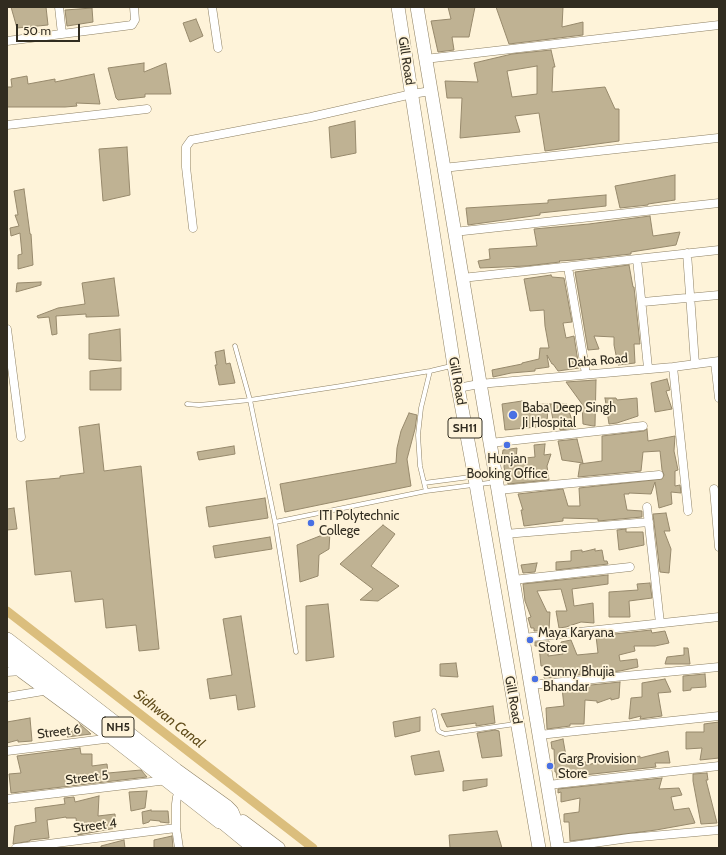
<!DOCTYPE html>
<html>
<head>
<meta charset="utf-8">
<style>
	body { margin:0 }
	#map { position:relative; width:726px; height:855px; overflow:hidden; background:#fef3d9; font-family:Cabin,sans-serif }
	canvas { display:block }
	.frame { position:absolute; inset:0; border:8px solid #312c20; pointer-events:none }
	.scale { position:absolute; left:16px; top:24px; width:64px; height:18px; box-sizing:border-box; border:2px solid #312c20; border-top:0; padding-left:5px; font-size:12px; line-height:14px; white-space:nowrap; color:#312c20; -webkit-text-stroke:3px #fef3d9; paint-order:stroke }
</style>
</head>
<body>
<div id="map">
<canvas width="726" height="855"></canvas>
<div class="frame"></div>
<div class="scale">50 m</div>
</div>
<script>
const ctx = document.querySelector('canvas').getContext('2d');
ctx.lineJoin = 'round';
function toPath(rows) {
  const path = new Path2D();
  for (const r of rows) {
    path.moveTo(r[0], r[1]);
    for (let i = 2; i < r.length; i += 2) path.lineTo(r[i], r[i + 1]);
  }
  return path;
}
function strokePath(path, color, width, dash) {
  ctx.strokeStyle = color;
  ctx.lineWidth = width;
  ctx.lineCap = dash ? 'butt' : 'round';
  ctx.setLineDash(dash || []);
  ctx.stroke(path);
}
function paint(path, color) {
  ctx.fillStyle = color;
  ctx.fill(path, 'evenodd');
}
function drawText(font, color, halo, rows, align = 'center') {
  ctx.font = font + ' Cabin,sans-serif';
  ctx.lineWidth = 3.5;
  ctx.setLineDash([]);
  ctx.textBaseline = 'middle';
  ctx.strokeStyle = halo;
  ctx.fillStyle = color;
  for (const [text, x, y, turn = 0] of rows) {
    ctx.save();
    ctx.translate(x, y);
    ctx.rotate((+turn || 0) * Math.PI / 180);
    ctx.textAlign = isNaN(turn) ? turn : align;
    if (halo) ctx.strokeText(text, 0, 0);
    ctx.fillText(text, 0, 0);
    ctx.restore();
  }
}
strokePath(toPath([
	[7,611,313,848]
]), '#dbbe7d', 9);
const building = toPath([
	[11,7,46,7,48,25,17,28,11,7],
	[448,7,475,7,469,37,452,37,454,50,438,52,431,21,451,19,448,7],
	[496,7,563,7,562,27,583,22,583,35,509,44,496,7],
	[92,8,93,22,67,26,65,10,92,8],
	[196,19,203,36,190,42,183,23,196,19],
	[551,50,555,67,553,67,552,92,605,87,615,109,619,109,619,141,545,151,539,113,515,116,520,132,460,138,462,98,447,98,445,81,478,82,474,63,512,54,551,50],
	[537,66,537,94,512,97,507,71,537,66],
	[144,63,144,72,166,63,171,94,145,94,145,97,118,100,116,98,108,68,144,63],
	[94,74,100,104,76,103,77,106,65,107,7,107,7,87,12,87,11,79,27,76,28,84,55,79,55,82,94,74],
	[355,121,356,153,331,158,329,127,355,121],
	[127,147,130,195,103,201,99,149,127,147],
	[675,175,675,200,648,204,648,205,620,208,615,186,675,175],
	[24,189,30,234,31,234,33,265,18,269,18,255,22,254,20,233,11,236,10,228,19,226,15,215,18,215,14,191,24,189],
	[606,195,606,206,540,213,540,215,468,225,466,208,548,203,548,200,606,195],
	[650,216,653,236,680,232,676,245,631,252,631,254,575,260,559,261,560,262,526,266,480,268,478,261,490,259,489,249,537,246,534,229,589,224,650,216],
	[629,265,633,287,634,287,640,344,634,344,635,363,618,365,614,345,614,337,594,336,599,349,588,350,575,272,629,265],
	[551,275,552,277,564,278,572,322,563,323,566,338,574,336,579,368,558,371,553,364,552,364,547,355,549,367,535,369,535,371,511,373,493,377,492,370,522,364,522,363,539,359,540,348,549,348,545,326,544,310,530,311,524,279,551,275],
	[114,278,119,316,86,317,86,314,56,316,57,334,52,335,49,317,38,318,37,316,58,308,85,304,82,283,114,278],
	[41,282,41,285,16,292,17,283,41,282],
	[120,329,121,361,89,359,89,334,120,329],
	[224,350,226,364,230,363,235,383,219,385,215,365,217,365,215,352,224,350],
	[121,368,121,390,90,390,90,371,121,368],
	[667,379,670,390,666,391,672,409,655,412,651,383,667,379],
	[596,380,595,426,593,426,583,424,582,404,566,382,596,380],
	[605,398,616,398,617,400,637,398,638,416,617,423,609,424,605,398],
	[522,401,522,405,548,404,547,426,505,430,502,404,522,401],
	[550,404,567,404,574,428,560,430,559,424,554,425,550,404],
	[409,413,417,415,415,429,407,459,411,486,285,512,280,484,396,463,397,448,401,431,409,413],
	[99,424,104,471,141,466,159,649,139,651,136,625,106,628,103,599,75,602,71,571,35,575,26,481,60,478,60,476,84,473,79,427,99,424],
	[647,429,648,441,675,436,674,451,678,470,675,471,675,486,680,485,681,493,671,492,672,504,659,508,655,482,651,494,629,493,629,494,624,494,627,510,642,511,642,517,598,521,598,519,563,518,563,521,524,526,521,510,523,510,518,494,563,489,568,506,580,506,579,488,662,479,664,475,662,470,660,451,643,452,641,471,578,477,580,464,602,461,602,436,644,431,647,429],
	[577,439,583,463,562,460,558,441,577,439],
	[545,444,544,455,551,454,547,466,549,480,508,484,504,467,505,457,502,457,503,450,517,448,516,459,535,457,534,445,545,444],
	[234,446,235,454,199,460,197,452,234,446],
	[265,498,268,518,209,527,206,507,265,498],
	[14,508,17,529,7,530,7,509,14,508],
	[666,513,670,531,664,531,671,549,669,573,660,572,653,514,666,513],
	[383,525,395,534,371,566,399,586,378,601,360,600,373,589,340,564,383,525],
	[626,529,626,532,643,532,644,545,619,550,617,530,626,529],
	[330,532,329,549,319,555,318,576,300,582,297,545,330,532],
	[270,537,272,549,215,558,213,546,270,537],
	[595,549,595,551,602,550,604,561,607,561,608,564,556,570,556,562,571,561,571,551,582,550,582,552,595,549],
	[537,563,535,572,523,573,521,565,537,563],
	[608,575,608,584,572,589,574,606,593,603,594,623,581,622,566,627,559,628,556,611,567,611,561,589,537,591,547,612,550,612,549,630,534,631,534,628,531,628,528,618,531,617,525,601,523,584,608,575],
	[650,583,652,598,629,601,630,617,609,617,609,592,638,590,637,584,650,583],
	[328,604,334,657,306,661,306,606,328,604],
	[241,616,255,707,238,710,236,695,210,699,207,679,232,675,223,619,241,616],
	[651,630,652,633,665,631,669,643,655,646,634,646,635,651,619,655,620,661,637,659,638,667,620,671,544,678,544,666,541,666,539,646,535,646,535,642,549,641,548,656,563,654,561,642,571,640,577,655,598,653,596,636,651,630],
	[684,648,688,648,690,664,665,664,667,657,684,655,684,648],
	[456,663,458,677,440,676,440,664,456,663],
	[705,674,706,687,691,688,691,690,683,691,683,676,705,674],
	[665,679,671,692,658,693,662,716,640,719,641,716,629,719,631,698,642,697,642,683,665,679],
	[620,682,619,698,611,700,611,698,597,703,597,701,585,700,584,724,570,724,570,726,547,729,546,708,564,706,562,688,620,682],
	[493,706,495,723,476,726,476,723,447,727,441,714,493,706],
	[420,717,420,731,395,737,393,722,420,717],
	[30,718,32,741,18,742,18,740,7,743,7,722,30,718],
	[719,722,719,758,700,760,702,748,686,749,686,732,704,732,704,724,719,722],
	[79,723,91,734,67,737,79,723],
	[495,730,499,731,502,756,482,758,477,733,495,730],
	[563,739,566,756,569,756,569,764,586,762,586,765,600,762,615,762,640,756,640,758,668,751,670,763,655,763,656,767,557,778,556,772,555,772,554,749,552,749,551,742,563,739],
	[80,748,81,754,92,754,92,766,107,764,108,773,141,770,147,777,11,793,9,774,21,773,17,756,80,748],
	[439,751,444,771,415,775,411,756,439,751],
	[707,773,708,780,706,780,717,823,701,824,693,781,693,774,707,773],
	[662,778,659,789,679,788,682,795,671,797,674,810,689,808,695,823,656,830,570,841,569,822,564,822,564,814,579,812,580,798,561,802,561,792,558,793,558,789,662,778],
	[487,779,487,786,463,791,463,781,487,779],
	[147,791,145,808,131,811,129,792,147,791],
	[99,796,98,816,115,814,116,828,78,835,76,818,66,818,66,817,47,820,49,838,30,840,30,841,13,844,15,826,36,822,35,808,65,804,64,798,74,797,75,802,99,796],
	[151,810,151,811,168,811,169,823,160,822,160,821,150,820,149,822,143,824,142,812,151,810],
	[497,831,502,848,450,848,449,835,497,831],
	[172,836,173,848,154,848,154,840,172,836],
	[124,840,125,848,101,848,101,846,124,840]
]);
paint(building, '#bfb293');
strokePath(building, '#97896c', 1);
const lane = toPath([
	[235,346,250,400,275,522],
	[187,404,199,405,250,400,341,386,430,371,451,366],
	[424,483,493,474],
	[426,491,420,466,418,435,421,408,430,371],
	[296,652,275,522,426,491,496,482],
	[434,711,438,730,440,732,445,734,515,724]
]);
const street = toPath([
	[59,7,62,34],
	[212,7,218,48],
	[7,41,132,25,135,20,134,7],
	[425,59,719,25],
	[7,125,147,109],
	[443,168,718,138],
	[193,228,186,167,186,147,191,140,311,117,412,94,431,91],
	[454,232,719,203],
	[687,253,695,364],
	[637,259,648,368],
	[568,267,586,374],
	[462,278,719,250],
	[643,302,719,295],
	[7,329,21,437],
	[715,362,719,398],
	[673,367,688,511],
	[458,388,479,384,673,367,719,361],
	[490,443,643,426],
	[714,489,719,547],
	[498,490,659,475],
	[647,507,660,623],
	[505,534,649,522],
	[513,580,630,567],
	[523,638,719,617],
	[7,672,22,671],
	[531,685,719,667],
	[7,697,49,690],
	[539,735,719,716],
	[7,751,113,738],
	[548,785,719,766],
	[7,799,168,780],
	[16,848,176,828],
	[179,848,176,828,176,804,177,797,180,788],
	[558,848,629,838,719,830]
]);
const secondary = toPath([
	[220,821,253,848],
	[243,821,279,848]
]);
const primary = toPath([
	[398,7,454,366,476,484,539,848],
	[417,7,558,848]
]);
const highway = toPath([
	[7,640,176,771,226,807,231,812,236,824,266,848],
	[7,656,23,671,114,738,220,821,236,824]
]);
strokePath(lane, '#8e8164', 5);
strokePath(street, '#8e8164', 9);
strokePath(secondary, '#8e8164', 13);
strokePath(primary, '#8e8164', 14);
strokePath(highway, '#8e8164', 16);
strokePath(lane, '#fff', 4);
strokePath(street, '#fff', 8);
strokePath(secondary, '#fff', 12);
strokePath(primary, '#fff', 13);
strokePath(highway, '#fff', 15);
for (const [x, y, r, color] of [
	[513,415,5,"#4970e3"],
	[507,445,4,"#4970e3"],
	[311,523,4,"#4970e3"],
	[530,640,4,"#4970e3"],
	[535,679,4,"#4970e3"],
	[550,766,4,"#4970e3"]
]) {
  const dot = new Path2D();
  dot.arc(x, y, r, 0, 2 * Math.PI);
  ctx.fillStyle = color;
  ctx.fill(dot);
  strokePath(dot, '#fef3d9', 1.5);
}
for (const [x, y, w] of [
	[465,428,34],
	[118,727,32]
]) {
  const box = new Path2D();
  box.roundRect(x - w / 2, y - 10, w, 20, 3);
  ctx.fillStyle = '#fef3d9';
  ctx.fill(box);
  strokePath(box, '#312c20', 1);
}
drawText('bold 12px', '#312c20', null, [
	["SH11",465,428],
	["NH5",118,727]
]);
drawText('13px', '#312c20', '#fef3d9', [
	["Gill Road",406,61,81],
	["Daba Road",598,361,-5],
	["Gill Road",457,381,80],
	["Gill Road",513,700,80],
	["Street 6",59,732,-7],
	["Street 5",87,778,-7],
	["Street 4",95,826,-7]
]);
drawText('13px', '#312c20', '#fef3d9', [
	["Baba Deep Singh",522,408],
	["Ji Hospital",522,423],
	["Hunjan",507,459,"center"],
	["Booking Office",507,474,"center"],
	["ITI Polytechnic",319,516],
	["College",319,531],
	["Maya Karyana",538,633],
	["Store",538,648],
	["Sunny Bhujia",543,672],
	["Bhandar",543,687],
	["Garg Provision",558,759],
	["Store",558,774]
], 'left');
drawText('italic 14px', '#604c1a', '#fef3d9', [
	["Sidhwan Canal",169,719,38]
]);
</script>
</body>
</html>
